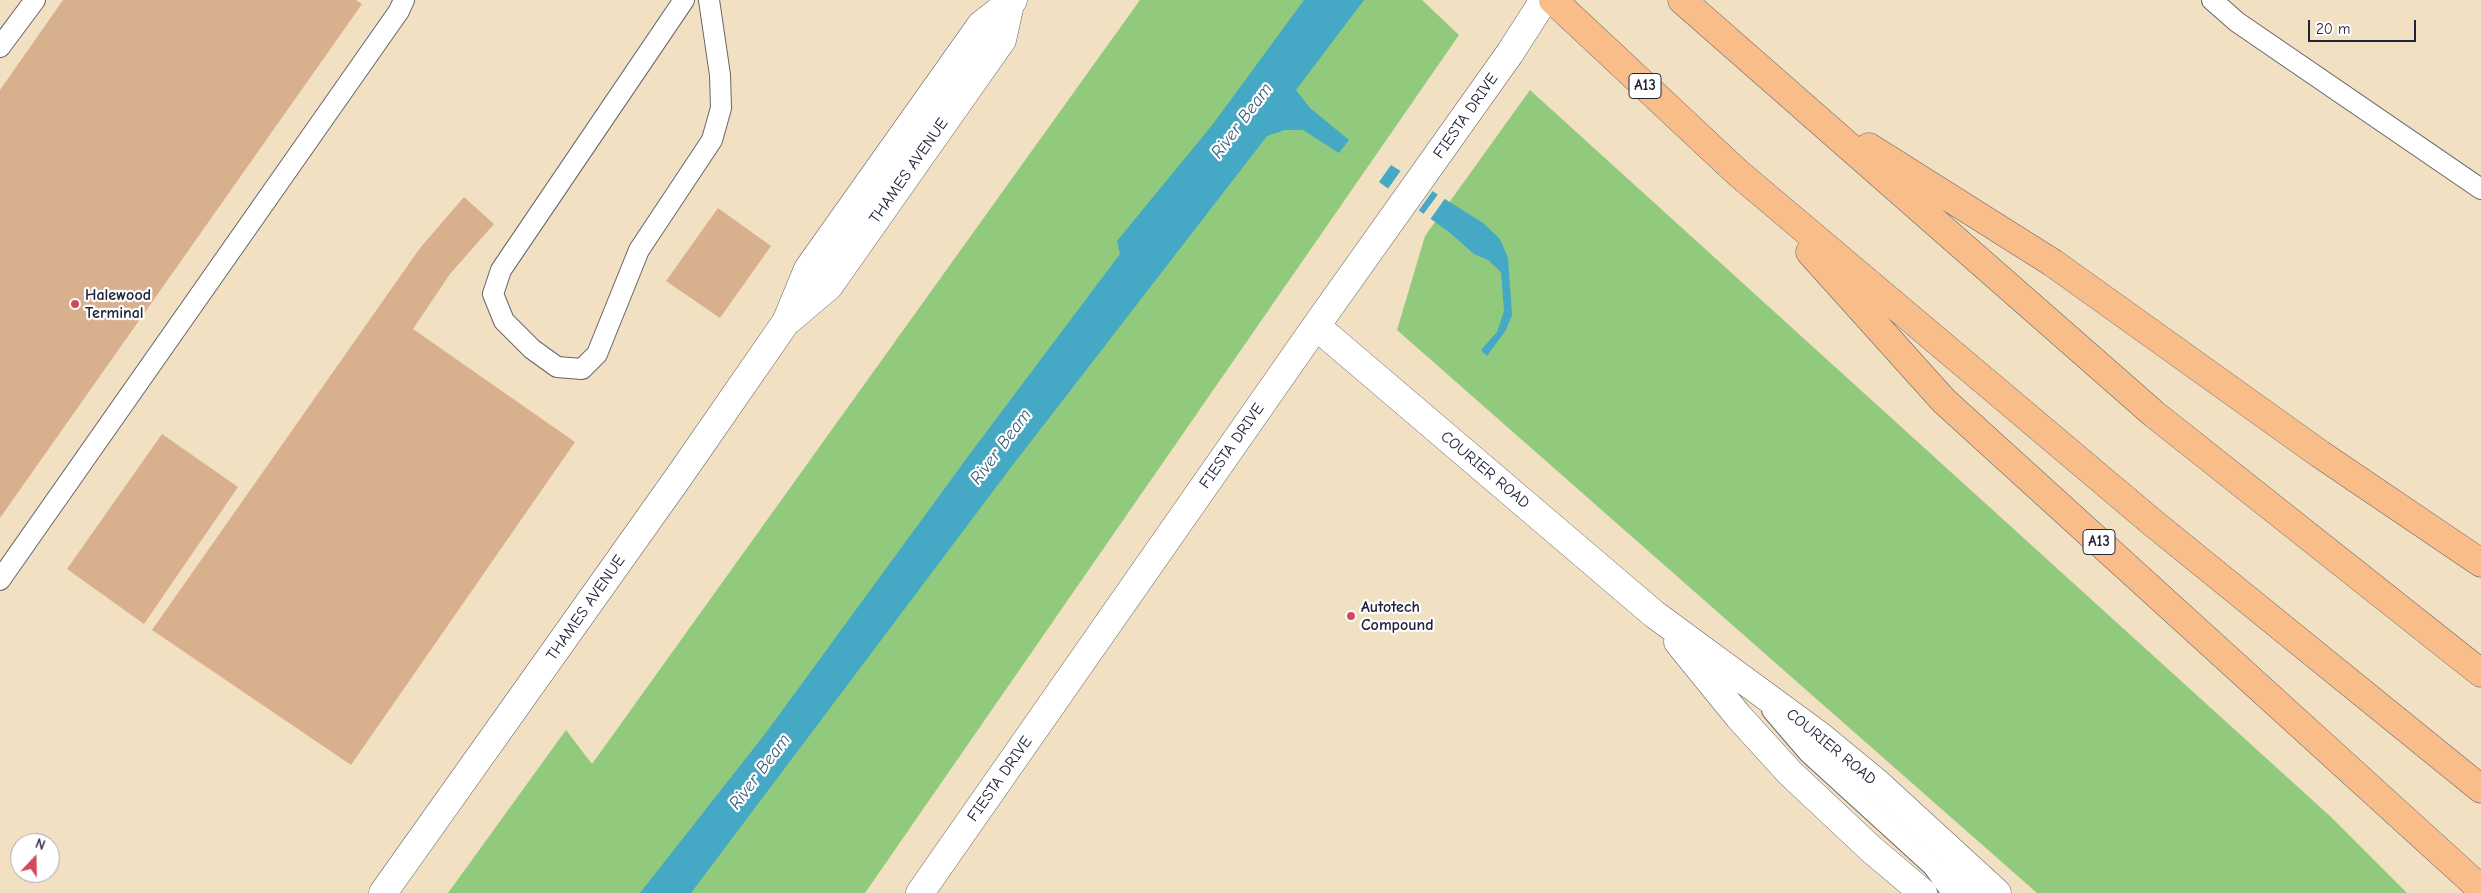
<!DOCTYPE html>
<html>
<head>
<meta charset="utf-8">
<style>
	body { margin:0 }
	#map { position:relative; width:2481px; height:893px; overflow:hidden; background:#f1e0c2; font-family:"Comic Neue",sans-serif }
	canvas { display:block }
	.north { position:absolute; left:10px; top:833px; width:50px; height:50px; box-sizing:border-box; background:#fff; border:1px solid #a7a7b1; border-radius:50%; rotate:21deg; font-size:14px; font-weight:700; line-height:20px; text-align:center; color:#22223b }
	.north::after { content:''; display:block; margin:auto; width:18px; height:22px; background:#d1495b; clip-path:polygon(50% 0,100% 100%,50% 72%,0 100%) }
	.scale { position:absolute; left:2308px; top:20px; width:108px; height:22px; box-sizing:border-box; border:2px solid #22223b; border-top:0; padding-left:6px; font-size:15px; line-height:18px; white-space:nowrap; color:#22223b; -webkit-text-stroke:4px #fff; paint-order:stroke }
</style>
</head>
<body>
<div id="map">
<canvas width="2481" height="893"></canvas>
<div class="north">N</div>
<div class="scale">20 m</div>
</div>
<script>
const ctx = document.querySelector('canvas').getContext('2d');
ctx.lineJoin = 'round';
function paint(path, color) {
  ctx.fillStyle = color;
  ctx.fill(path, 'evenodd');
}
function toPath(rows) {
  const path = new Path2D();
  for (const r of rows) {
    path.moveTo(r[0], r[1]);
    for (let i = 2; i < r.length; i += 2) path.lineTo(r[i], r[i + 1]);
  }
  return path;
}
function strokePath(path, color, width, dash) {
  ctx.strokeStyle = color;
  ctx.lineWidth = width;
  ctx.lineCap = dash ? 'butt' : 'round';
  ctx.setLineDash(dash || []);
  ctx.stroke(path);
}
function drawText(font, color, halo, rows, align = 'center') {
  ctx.font = font + ' "Comic Neue",sans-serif';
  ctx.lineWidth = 4.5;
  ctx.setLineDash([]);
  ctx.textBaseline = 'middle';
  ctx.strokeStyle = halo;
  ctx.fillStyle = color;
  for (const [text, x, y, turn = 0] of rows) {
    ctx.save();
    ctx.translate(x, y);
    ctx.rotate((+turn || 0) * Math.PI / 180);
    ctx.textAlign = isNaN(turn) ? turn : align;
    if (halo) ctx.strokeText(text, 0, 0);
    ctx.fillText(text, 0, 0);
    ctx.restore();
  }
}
paint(toPath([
	[1140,0,1422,0,1459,35,865,893,448,893,566,730,592,764],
	[1530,90,2331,817,2407,893,2037,893,1397,330,1425,236]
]), '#92ca7d');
paint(toPath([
	[1304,0,1364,0,1296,90,1310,108,1349,140,1339,153,1303,130,1285,130,1267,136,1012,466,691,893,640,893,765,734,972,451,1120,254,1117,241,1213,124],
	[1391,165,1483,223,1500,239,1508,258,1512,315,1506,330,1487,356,1481,350,1497,332,1504,311,1501,272,1488,260,1474,254,1449,232,1379,182]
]), '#45a8c4');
paint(toPath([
	[1402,169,1434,189,1417,213,1387,190],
	[1439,193,1446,197,1429,221,1422,216]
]), '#f1e0c2');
paint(toPath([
	[63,0,356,0,362,4,0,518,0,90],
	[464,197,494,224,450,274,413,329,575,442,351,765,152,630,420,248],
	[718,208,771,246,720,318,666,281],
	[162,434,238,487,144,624,67,569]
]), '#d9b08d');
const service = toPath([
	[684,0,501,270,493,294,504,321,532,349,557,367,582,369,597,354,639,250,712,140,721,108,720,75,709,0],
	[2212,0,2237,22,2481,189],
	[0,47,35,0],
	[0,580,399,11,404,0],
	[1772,710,1808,752,1933,866,1952,893],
	[1939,870,1980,893]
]);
const minor = toPath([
	[790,319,829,286,1002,40,1010,4],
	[1316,326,1654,614,1820,736,1876,782,1997,893],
	[1678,642,1739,717,1790,773,1871,849,1923,893],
	[383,893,680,475,786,322,808,269,981,25,1013,0],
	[920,893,1316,326,1510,53,1544,0]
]);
const trunk = toPath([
	[1553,0,1738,173,2153,523,2481,789],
	[1682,0,2154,414,2481,673],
	[1869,147,2053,263,2320,454,2481,563],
	[1810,252,1944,401,2481,889]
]);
strokePath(service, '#6a646a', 22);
strokePath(minor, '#6a646a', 29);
strokePath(trunk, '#6a646a', 29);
strokePath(service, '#fff', 20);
strokePath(minor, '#fff', 28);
strokePath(trunk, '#f8bd88', 28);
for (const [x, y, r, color] of [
	[75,304,5,"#d1495b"],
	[1351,616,5,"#d1495b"]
]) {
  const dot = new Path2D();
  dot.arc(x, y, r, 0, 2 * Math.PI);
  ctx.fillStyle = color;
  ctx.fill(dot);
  strokePath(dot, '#fff', 2);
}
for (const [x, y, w] of [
	[1645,86,32],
	[2099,542,32]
]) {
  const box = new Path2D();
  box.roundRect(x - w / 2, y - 12.5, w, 25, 4);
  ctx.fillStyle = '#fff';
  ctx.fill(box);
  strokePath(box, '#22223b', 1);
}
drawText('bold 15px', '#22223b', null, [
	["A13",1645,86],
	["A13",2099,542]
]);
drawText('16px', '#22223b', '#fff', [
	["FIESTA DRIVE",1466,116,-55],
	["THAMES AVENUE",909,171,-55],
	["FIESTA DRIVE",1232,446,-55],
	["COURIER ROAD",1485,470,40],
	["THAMES AVENUE",586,608,-55],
	["COURIER ROAD",1831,747,39],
	["FIESTA DRIVE",1000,779,-55]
]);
drawText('bold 16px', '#22223b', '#fff', [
	["Halewood",85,295],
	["Terminal",85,313],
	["Autotech",1361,607],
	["Compound",1361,625]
], 'left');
drawText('italic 18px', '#325e79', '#fff', [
	["River Beam",1242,121,-53],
	["River Beam",1001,447,-53],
	["River Beam",760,772,-53]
]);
</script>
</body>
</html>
